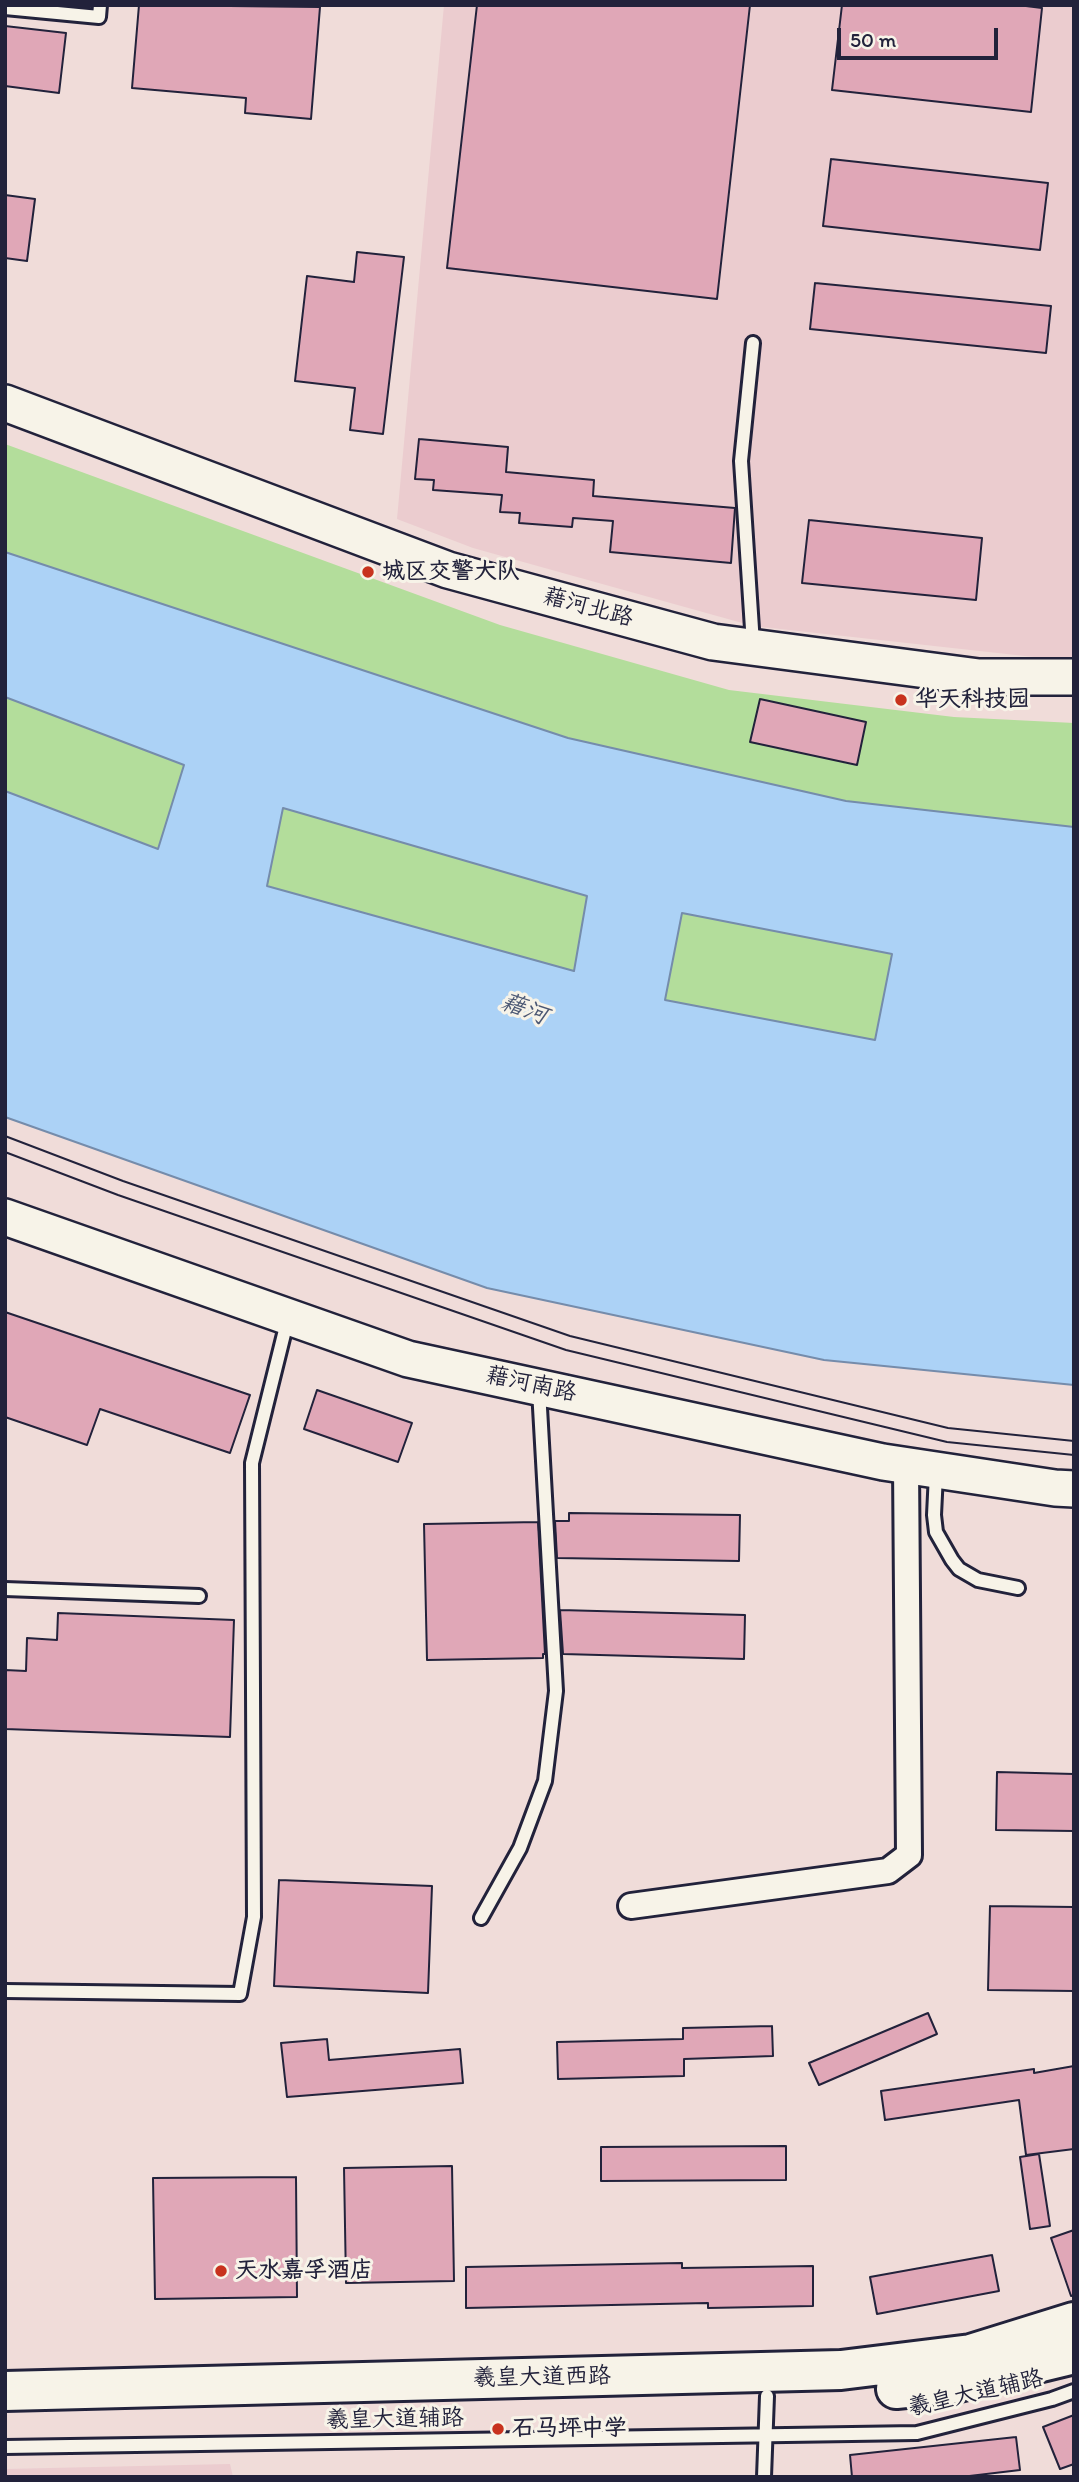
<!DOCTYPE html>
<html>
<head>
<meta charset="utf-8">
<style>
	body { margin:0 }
	#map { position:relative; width:1079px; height:2482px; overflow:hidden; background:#f0dcd9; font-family:Itim,sans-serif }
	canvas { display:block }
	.frame { position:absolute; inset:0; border:7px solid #22223b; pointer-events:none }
	.scale { position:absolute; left:837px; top:28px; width:161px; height:32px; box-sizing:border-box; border:4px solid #22223b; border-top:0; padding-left:9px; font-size:21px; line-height:24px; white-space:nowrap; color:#22223b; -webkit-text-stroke:5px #f7f3e8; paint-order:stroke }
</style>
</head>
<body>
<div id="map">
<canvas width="1079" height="2482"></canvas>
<div class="frame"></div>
<div class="scale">50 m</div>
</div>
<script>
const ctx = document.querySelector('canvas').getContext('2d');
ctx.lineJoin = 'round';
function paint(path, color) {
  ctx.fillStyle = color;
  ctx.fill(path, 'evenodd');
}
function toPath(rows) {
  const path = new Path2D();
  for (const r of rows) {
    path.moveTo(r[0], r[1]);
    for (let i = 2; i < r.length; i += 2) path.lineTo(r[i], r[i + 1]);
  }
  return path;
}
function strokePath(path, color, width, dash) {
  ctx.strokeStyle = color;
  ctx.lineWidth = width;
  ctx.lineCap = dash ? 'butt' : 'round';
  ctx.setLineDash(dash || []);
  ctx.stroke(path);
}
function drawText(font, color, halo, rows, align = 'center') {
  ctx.font = font + ' Itim,"LXGW WenKai TC",sans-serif';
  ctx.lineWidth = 6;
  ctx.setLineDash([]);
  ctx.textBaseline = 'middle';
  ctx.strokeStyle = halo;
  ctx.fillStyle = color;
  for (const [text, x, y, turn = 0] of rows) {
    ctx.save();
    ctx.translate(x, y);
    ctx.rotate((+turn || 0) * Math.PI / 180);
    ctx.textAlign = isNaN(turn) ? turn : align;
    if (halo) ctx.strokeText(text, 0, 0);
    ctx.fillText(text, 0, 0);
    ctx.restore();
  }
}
paint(toPath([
	[444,5,1074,5,1074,658,1043,658,753,626,473,548,397,519],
	[230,2464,233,2477,5,2477,5,2469]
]), '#ebcccf');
paint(toPath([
	[5,444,500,625,729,690,954,717,1074,723,1074,827,846,801,568,738,5,552],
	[5,697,184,765,158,849,5,791],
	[282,808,587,896,574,971,266,886],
	[682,913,892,954,875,1040,665,1000]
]), '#b3dd9b');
const water = toPath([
	[5,552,568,738,846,801,1074,827,1074,1385,824,1360,487,1288,5,1117,5,791,158,849,184,765,5,697,5,552],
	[283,808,587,896,574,971,267,886,283,808],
	[682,913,892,954,875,1040,665,1000,682,913]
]);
paint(water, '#acd2f6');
strokePath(water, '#758cab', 2);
const building = toPath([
	[139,5,320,7,311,119,245,113,246,98,132,88,139,5],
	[477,5,750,5,717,299,447,268,477,5],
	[842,5,1018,5,1042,8,1031,112,832,90,842,5],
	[5,26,66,33,59,93,5,86,5,26],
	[831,159,1048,183,1040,250,823,226,831,159],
	[5,195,35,199,27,261,5,258,5,195],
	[357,252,404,257,383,434,350,430,355,388,295,381,307,276,354,282,357,252],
	[815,283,1051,306,1046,353,810,329,815,283],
	[419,439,508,447,506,472,594,480,593,496,735,508,731,563,610,552,613,521,573,518,572,527,519,523,520,513,500,512,502,495,433,490,434,480,415,479,419,439],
	[809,520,982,538,976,600,802,583,809,520],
	[760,699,866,722,857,765,750,742,760,699],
	[5,1312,250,1395,230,1453,100,1409,87,1445,5,1417,5,1312],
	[317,1390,412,1423,398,1462,304,1429,317,1390],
	[569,1513,740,1515,739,1561,557,1558,555,1521,569,1521,569,1513],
	[538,1522,545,1654,543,1654,543,1658,427,1660,424,1524,538,1522],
	[560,1610,745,1615,744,1659,563,1654,560,1610],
	[58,1613,234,1620,230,1737,5,1729,5,1670,26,1671,27,1638,57,1640,58,1613],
	[997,1772,1074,1774,1074,1831,996,1830,997,1772],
	[279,1880,432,1886,428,1993,274,1986,279,1880],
	[990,1906,1074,1907,1074,1991,988,1990,990,1906],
	[928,2013,937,2034,819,2085,809,2063,928,2013],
	[772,2026,773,2056,684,2059,684,2076,558,2079,557,2042,683,2039,683,2028,772,2026],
	[327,2039,329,2060,460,2049,463,2083,287,2097,281,2043,327,2039],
	[1074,2066,1074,2149,1026,2155,1019,2100,885,2120,881,2091,1034,2069,1034,2073,1074,2066],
	[786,2146,786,2180,601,2181,601,2147,786,2146],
	[1039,2154,1050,2226,1030,2229,1020,2157,1039,2154],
	[452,2166,454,2281,346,2283,344,2168,452,2166],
	[296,2177,297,2297,155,2299,153,2178,296,2177],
	[1074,2230,1074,2295,1071,2296,1051,2238,1074,2230],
	[992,2255,999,2291,877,2314,870,2277,992,2255],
	[682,2263,682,2268,813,2266,813,2306,708,2308,708,2303,466,2308,466,2267,682,2263],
	[1074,2415,1074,2464,1060,2469,1043,2427,1074,2415],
	[1016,2437,1020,2470,961,2477,852,2477,850,2455,1016,2437]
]);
paint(building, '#e0a7b7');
strokePath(building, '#22223b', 2);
const lane = toPath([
	[5,8,99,17,100,5],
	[753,644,741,461,753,343],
	[936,1474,934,1515,936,1532,952,1560,959,1569,978,1580,1018,1588],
	[5,1589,199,1596],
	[481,1918,520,1848,545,1781,556,1691,539,1390],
	[5,1991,240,1994,254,1917,252,1463,288,1318],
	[5,2447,917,2433,1052,2399,1074,2391],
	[764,2477,767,2396]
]);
const street = toPath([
	[631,1906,888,1871,909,1855,906,1465]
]);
const secondary = toPath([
	[5,403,448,570,713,642,979,677,1074,677],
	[5,1217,408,1359,883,1462,1055,1488,1074,1489]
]);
const primary = toPath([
	[896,2389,954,2383,1074,2354],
	[5,2391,841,2370,971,2354,1074,2322]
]);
strokePath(lane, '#22223b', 18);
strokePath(street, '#22223b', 30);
strokePath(secondary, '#22223b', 40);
strokePath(primary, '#22223b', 44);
strokePath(lane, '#f7f3e8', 12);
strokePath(street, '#f7f3e8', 24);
strokePath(secondary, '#f7f3e8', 35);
strokePath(primary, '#f7f3e8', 38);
strokePath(toPath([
	[5,1136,123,1181,570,1336,948,1428,1074,1441],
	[5,1152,118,1195,566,1350,947,1442,1074,1455]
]), '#22223b', 2);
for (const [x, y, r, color] of [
	[368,572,7,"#c8321e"],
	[901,700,7,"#c8321e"],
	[221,2271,7,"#c8321e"],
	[498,2429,7,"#c8321e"]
]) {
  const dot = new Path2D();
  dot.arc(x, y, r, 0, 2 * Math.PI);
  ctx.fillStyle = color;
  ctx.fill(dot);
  strokePath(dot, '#f7f3e8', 2.5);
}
drawText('bold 23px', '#22223b', '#f7f3e8', [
	["城区交警大队",382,572],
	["华天科技园",915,700],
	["天水嘉孚酒店",235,2271],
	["石马坪中学",512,2429]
], 'left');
drawText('23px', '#22223b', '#f7f3e8', [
	["藉河北路",588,608,15],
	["藉河南路",531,1385,12],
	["羲皇大道西路",542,2378,-1],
	["羲皇大道辅路",976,2394,-13],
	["羲皇大道辅路",395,2420,-1]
]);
drawText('italic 24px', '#4b5773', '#f7f3e8', [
	["藉河",524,1010,21]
]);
</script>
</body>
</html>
